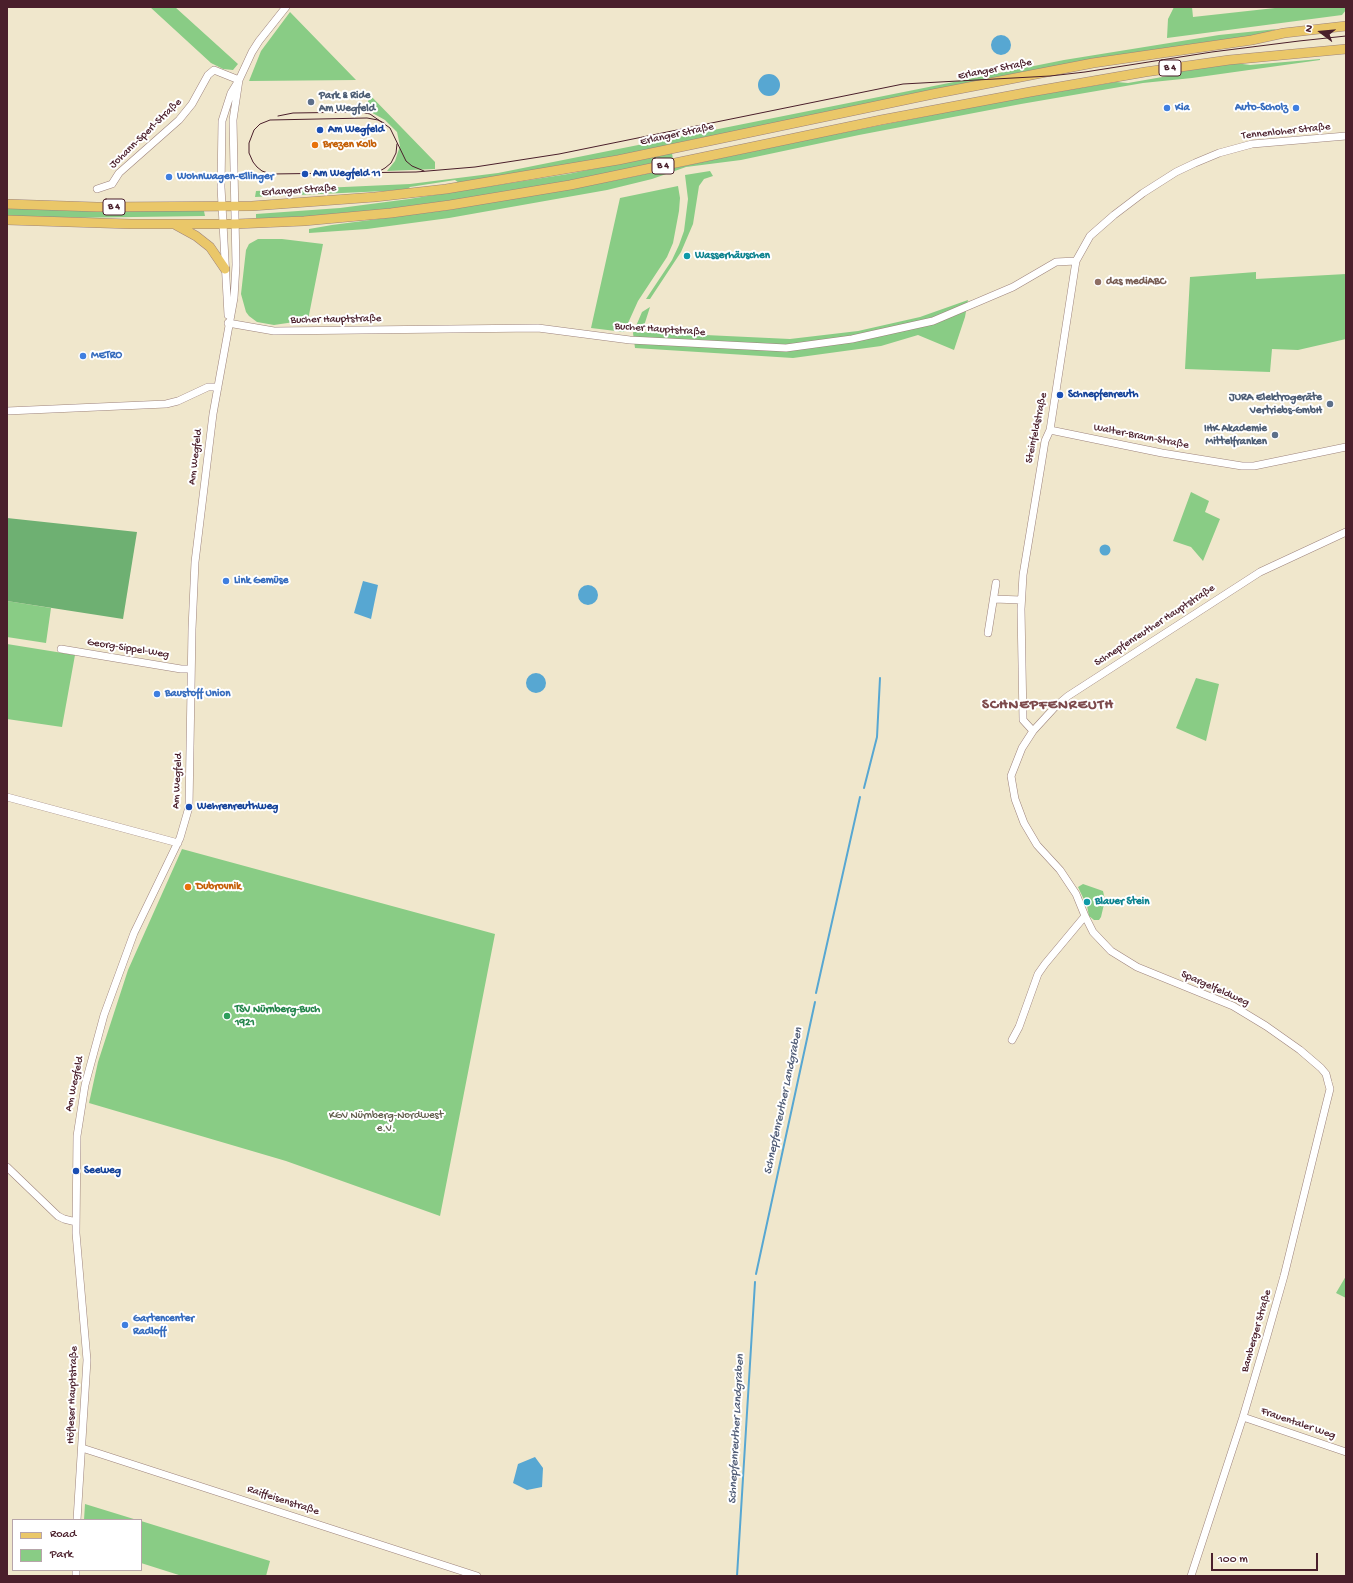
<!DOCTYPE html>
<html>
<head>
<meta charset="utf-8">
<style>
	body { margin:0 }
	#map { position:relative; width:1353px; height:1583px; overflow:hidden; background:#f0e7cc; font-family:"Gochi Hand",sans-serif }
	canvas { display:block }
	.frame { position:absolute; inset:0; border:8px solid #4a1f2b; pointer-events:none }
	.legend { position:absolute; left:12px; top:1519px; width:130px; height:52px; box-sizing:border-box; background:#fff; border:1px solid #b7a5aa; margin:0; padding:5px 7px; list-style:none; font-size:12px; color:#4a1f2b }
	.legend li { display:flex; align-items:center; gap:8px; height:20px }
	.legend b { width:20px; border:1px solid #b7a5aa }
	.north { position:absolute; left:1301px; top:12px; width:40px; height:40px; -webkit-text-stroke:3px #fff; paint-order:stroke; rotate:286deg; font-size:11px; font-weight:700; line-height:16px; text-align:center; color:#4a1f2b }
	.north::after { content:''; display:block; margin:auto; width:14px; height:18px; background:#4a1f2b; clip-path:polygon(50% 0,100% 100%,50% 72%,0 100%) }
	.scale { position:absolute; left:1211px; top:1553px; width:107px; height:18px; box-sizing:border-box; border:2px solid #4a1f2b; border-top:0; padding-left:5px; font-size:12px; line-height:14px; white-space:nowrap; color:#4a1f2b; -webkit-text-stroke:3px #fff; paint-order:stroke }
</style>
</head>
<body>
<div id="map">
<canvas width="1353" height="1583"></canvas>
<div class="frame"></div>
<ul class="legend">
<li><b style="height:5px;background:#eac769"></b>Road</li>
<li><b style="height:11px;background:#89cc85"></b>Park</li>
</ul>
<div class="north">N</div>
<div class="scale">100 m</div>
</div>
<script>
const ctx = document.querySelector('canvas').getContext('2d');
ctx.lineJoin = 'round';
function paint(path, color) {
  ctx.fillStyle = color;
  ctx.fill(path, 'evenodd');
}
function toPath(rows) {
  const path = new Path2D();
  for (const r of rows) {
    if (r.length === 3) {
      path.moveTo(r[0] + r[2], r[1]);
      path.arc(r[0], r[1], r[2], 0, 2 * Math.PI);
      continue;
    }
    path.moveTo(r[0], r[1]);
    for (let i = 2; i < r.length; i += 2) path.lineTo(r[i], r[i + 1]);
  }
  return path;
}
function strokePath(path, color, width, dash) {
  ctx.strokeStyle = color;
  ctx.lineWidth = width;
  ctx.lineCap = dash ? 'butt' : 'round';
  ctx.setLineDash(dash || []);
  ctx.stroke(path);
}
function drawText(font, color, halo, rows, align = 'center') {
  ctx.font = font + ' "Gochi Hand",sans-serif';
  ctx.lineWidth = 4;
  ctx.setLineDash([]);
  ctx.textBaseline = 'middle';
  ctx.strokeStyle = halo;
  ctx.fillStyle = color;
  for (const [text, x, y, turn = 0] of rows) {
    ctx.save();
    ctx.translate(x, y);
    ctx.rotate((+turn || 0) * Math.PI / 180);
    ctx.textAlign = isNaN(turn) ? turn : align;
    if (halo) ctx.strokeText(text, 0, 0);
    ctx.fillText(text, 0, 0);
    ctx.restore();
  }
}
paint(toPath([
	[150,7,175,7,238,64,233,70,223,69,211,63],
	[1174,7,1192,7,1193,17,1284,7,1346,7,1346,10,1342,15,1167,38,1168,19],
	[290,12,356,80,249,81,261,51],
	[1277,29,1260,35,711,137,590,161,459,183,455,180,410,187,407,190,255,197,256,191,410,184,498,173,1064,60,1219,35],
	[1320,59,1320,60,1192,78,1143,83,1021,104,859,135,741,160,686,167,652,179,607,190,449,218,367,229,309,233,309,229,332,225,447,210,612,181,826,136,1008,100,1116,82,1128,83,1168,76,1184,70,1235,63,1250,65],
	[369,94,435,162,435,169,387,171,395,161,400,146,397,132,385,120,367,110],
	[672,153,673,160,569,181,490,195,377,211,305,217,256,219,256,214,340,208,409,199,568,174],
	[710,171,713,176,704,179,699,186,693,224,681,252,650,299,646,299,672,260,679,245,684,231,688,199,685,175],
	[678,186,680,198,679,211,673,243,667,257,638,301,624,332,591,328,620,198],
	[7,208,202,211,204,211,205,216,63,218,7,216],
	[258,239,282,239,323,244,308,320,274,325,257,322,249,316,246,312,241,294,246,250,249,244],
	[1256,272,1256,279,1346,274,1346,339,1298,350,1272,349,1270,372,1185,369,1190,277],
	[968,300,965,317,954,350,918,335,881,346,793,358,635,348,633,333,642,312,650,307,642,332,790,339,858,331,920,317],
	[1191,492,1209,501,1205,512,1220,519,1203,561,1191,547,1173,541],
	[7,601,51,608,46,643,7,637],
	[7,644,75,655,62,727,7,719],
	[1196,678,1219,684,1206,741,1176,728],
	[182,849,495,934,440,1216,286,1161,89,1103,98,1062,128,970],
	[1083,884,1103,891,1105,900,1101,917,1099,920,1094,920,1089,916,1087,906,1078,887],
	[1346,1276,1346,1298,1336,1293],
	[85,1504,137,1520,84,1520],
	[141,1521,270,1561,266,1576,182,1576,141,1563]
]), '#89cc85');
paint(toPath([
	[7,518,137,532,123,619,7,601]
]), '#6eb072');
paint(toPath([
	[1001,45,10],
	[769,85,11],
	[1105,550,5.5],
	[363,581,378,585,371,619,354,613],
	[588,595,10],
	[536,683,10],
	[535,1457,543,1468,542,1487,527,1490,513,1483,518,1464]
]), '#57a7d2');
strokePath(toPath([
	[864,788,877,737,880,678],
	[816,993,860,797],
	[756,1274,815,1002],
	[737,1576,755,1282]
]), '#57a7d2', 2);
const minor = toPath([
	[97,189,112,184,119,173,179,120,192,104,208,75,214,70,239,80],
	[228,315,221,187,222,121,231,93,239,80,252,52,259,41,286,7],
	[228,323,274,331,538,328,630,340,786,348,852,339,933,321,1013,287,1056,262,1076,261],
	[7,411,166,404,178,401,208,387,218,387],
	[1050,430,1162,453,1242,466,1254,466,1346,447],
	[994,599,1021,600],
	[988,633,996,583],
	[61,649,181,669,191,669],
	[1033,731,1023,720,1021,609,1023,575,1041,466,1045,441,1050,430,1076,261,1090,236,1114,215,1143,193,1176,172,1195,163,1219,153,1252,144,1346,136],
	[7,797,178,843],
	[1012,1040,1019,1027,1038,974,1045,964,1085,916],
	[7,1167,58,1216,64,1219,76,1222],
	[1243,1417,1346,1452],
	[82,1448,477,1576],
	[77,1520,87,1360,76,1233,77,1136,85,1085,104,1015,134,933,180,838,189,807,192,629,195,562,213,414,234,298,236,265,233,120,239,80],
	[76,1576,76,1570],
	[1191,1576,1243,1417,1267,1336,1284,1276,1325,1109,1330,1089,1328,1082,1326,1074,1321,1068,1300,1050,1266,1026,1233,1006,1137,967,1111,951,1093,932,1085,916,1076,894,1060,870,1037,845,1024,823,1015,799,1011,776,1022,748,1033,731,1055,707,1068,696,1260,572,1346,532]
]);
const major = toPath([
	[7,204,97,207,252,206,375,197,446,189,618,160,933,94,1093,63,1252,40,1284,33,1346,26],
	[7,220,131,224,235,224,304,221,391,213,450,205,570,185,881,120,1030,92,1145,72,1229,60,1346,49],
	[176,225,196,236,210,247,225,269]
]);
strokePath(minor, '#9d837c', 8);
strokePath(major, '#9d837c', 10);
strokePath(minor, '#fff', 7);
strokePath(major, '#eac769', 9);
strokePath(toPath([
	[278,116,293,113,361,112,370,114,390,128,406,161,412,166,424,171],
	[384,123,378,120,367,118,270,120,260,124,254,130,249,143,249,153,253,162,257,167,262,171,271,174,416,172,475,167,559,154,903,84,1050,76,1085,72,1212,52,1299,41,1346,36],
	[378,172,385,168,391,163,396,153,397,144]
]), '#4a1f2b', 1);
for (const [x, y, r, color] of [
	[311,102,4,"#5c6f8a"],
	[1167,108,4,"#3f7fe0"],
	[1296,108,4,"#3f7fe0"],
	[320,130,4,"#1a4fb4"],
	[315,145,4,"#e8710a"],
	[305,174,4,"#1a4fb4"],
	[169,177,4,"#3f7fe0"],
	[687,256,4,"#0f9aa8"],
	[1098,282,4,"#8d6e63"],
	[83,356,4,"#3f7fe0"],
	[1060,395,4,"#1a4fb4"],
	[1330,404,4,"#5c6f8a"],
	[1275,435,4,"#5c6f8a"],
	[226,581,4,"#3f7fe0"],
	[157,694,4,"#3f7fe0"],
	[189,807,4,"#1a4fb4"],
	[188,887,4,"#e8710a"],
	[1087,902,4,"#0f9aa8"],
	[227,1016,4,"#2e9e5b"],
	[76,1171,4,"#1a4fb4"],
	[125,1325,4,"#3f7fe0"]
]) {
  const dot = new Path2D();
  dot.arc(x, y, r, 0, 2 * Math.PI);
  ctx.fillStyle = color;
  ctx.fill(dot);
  strokePath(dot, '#fff', 1.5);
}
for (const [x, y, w] of [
	[1170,68,22],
	[663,166,22],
	[114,207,22]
]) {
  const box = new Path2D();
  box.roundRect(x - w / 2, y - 8, w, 16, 3);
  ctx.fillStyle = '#fff';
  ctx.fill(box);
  strokePath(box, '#4a1f2b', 1);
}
drawText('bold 10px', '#4a1f2b', null, [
	["B 4",1170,68],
	["B 4",663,166],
	["B 4",114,207]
]);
drawText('11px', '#4a1f2b', '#fff', [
	["Erlanger Straße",995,70,-11],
	["Tennenloher Straße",1286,132,-6],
	["Johann-Sperl-Straße",146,134,-44],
	["Erlanger Straße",677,135,-12],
	["Erlanger Straße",299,191,-4],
	["Bucher Hauptstraße",336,320,-1],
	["Bucher Hauptstraße",660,330,4],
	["Steinfeldstraße",1037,428,-78],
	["Walter-Braun-Straße",1141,437,11],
	["Am Wegfeld",196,457,-83],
	["Schnepfenreuther Hauptstraße",1155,626,-33],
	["Georg-Sippel-Weg",128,649,9],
	["Am Wegfeld",178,781,-87],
	["Spargelfeldweg",1215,989,24],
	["Am Wegfeld",75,1084,-78],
	["Bamberger Straße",1257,1331,-74],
	["Höfleser Hauptstraße",73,1395,-88],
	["Frauentaler Weg",1298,1424,19],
	["Raiffeisenstraße",283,1501,18]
]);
drawText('bold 11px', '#4e5e75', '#fff', [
	["Park & Ride",319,96,"left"],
	["Am Wegfeld",319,109,"left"],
	["JURA Elektrogeräte",1322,398],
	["Vertriebs-GmbH",1322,411],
	["IHK Akademie",1267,429],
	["Mittelfranken",1267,442]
], 'right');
drawText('bold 11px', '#366cbe', '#fff', [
	["Kia",1175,108],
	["Auto-Scholz",1288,108,"right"],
	["Wohnwagen-Ellinger",177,177],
	["METRO",91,356],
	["Link Gemüse",234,581],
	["Baustoff Union",165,694],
	["Gartencenter",133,1319],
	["Radloff",133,1332]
], 'left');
drawText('bold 11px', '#164399', '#fff', [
	["Am Wegfeld",328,130],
	["Am Wegfeld 11",313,174],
	["Schnepfenreuth",1068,395],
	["Wehrenreuthweg",197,807],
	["Seeweg",84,1171]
], 'left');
drawText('bold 11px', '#c56008', '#fff', [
	["Brezen Kolb",323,145],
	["Dubrovnik",196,887]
], 'left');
drawText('bold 11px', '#0d838f', '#fff', [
	["Wasserhäuschen",695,256],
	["Blauer Stein",1095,902]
], 'left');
drawText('bold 11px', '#785e54', '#fff', [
	["das mediABC",1106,282]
], 'left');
drawText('bold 11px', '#27864d', '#fff', [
	["TSV Nürnberg-Buch",235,1010],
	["1921",235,1023]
], 'left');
drawText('11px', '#605c4a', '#fff', [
	["KGV Nürnberg-Nordwest",386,1116],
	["e.V.",386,1129]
]);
drawText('italic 12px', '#505c76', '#fff', [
	["Schnepfenreuther Landgraben",784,1101,-78],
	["Schnepfenreuther Landgraben",737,1429,-87]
]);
ctx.letterSpacing = '1px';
drawText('bold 15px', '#7d4a4c', '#fff', [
	["SCHNEPFENREUTH",1048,706]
]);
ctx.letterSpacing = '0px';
</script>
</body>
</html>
